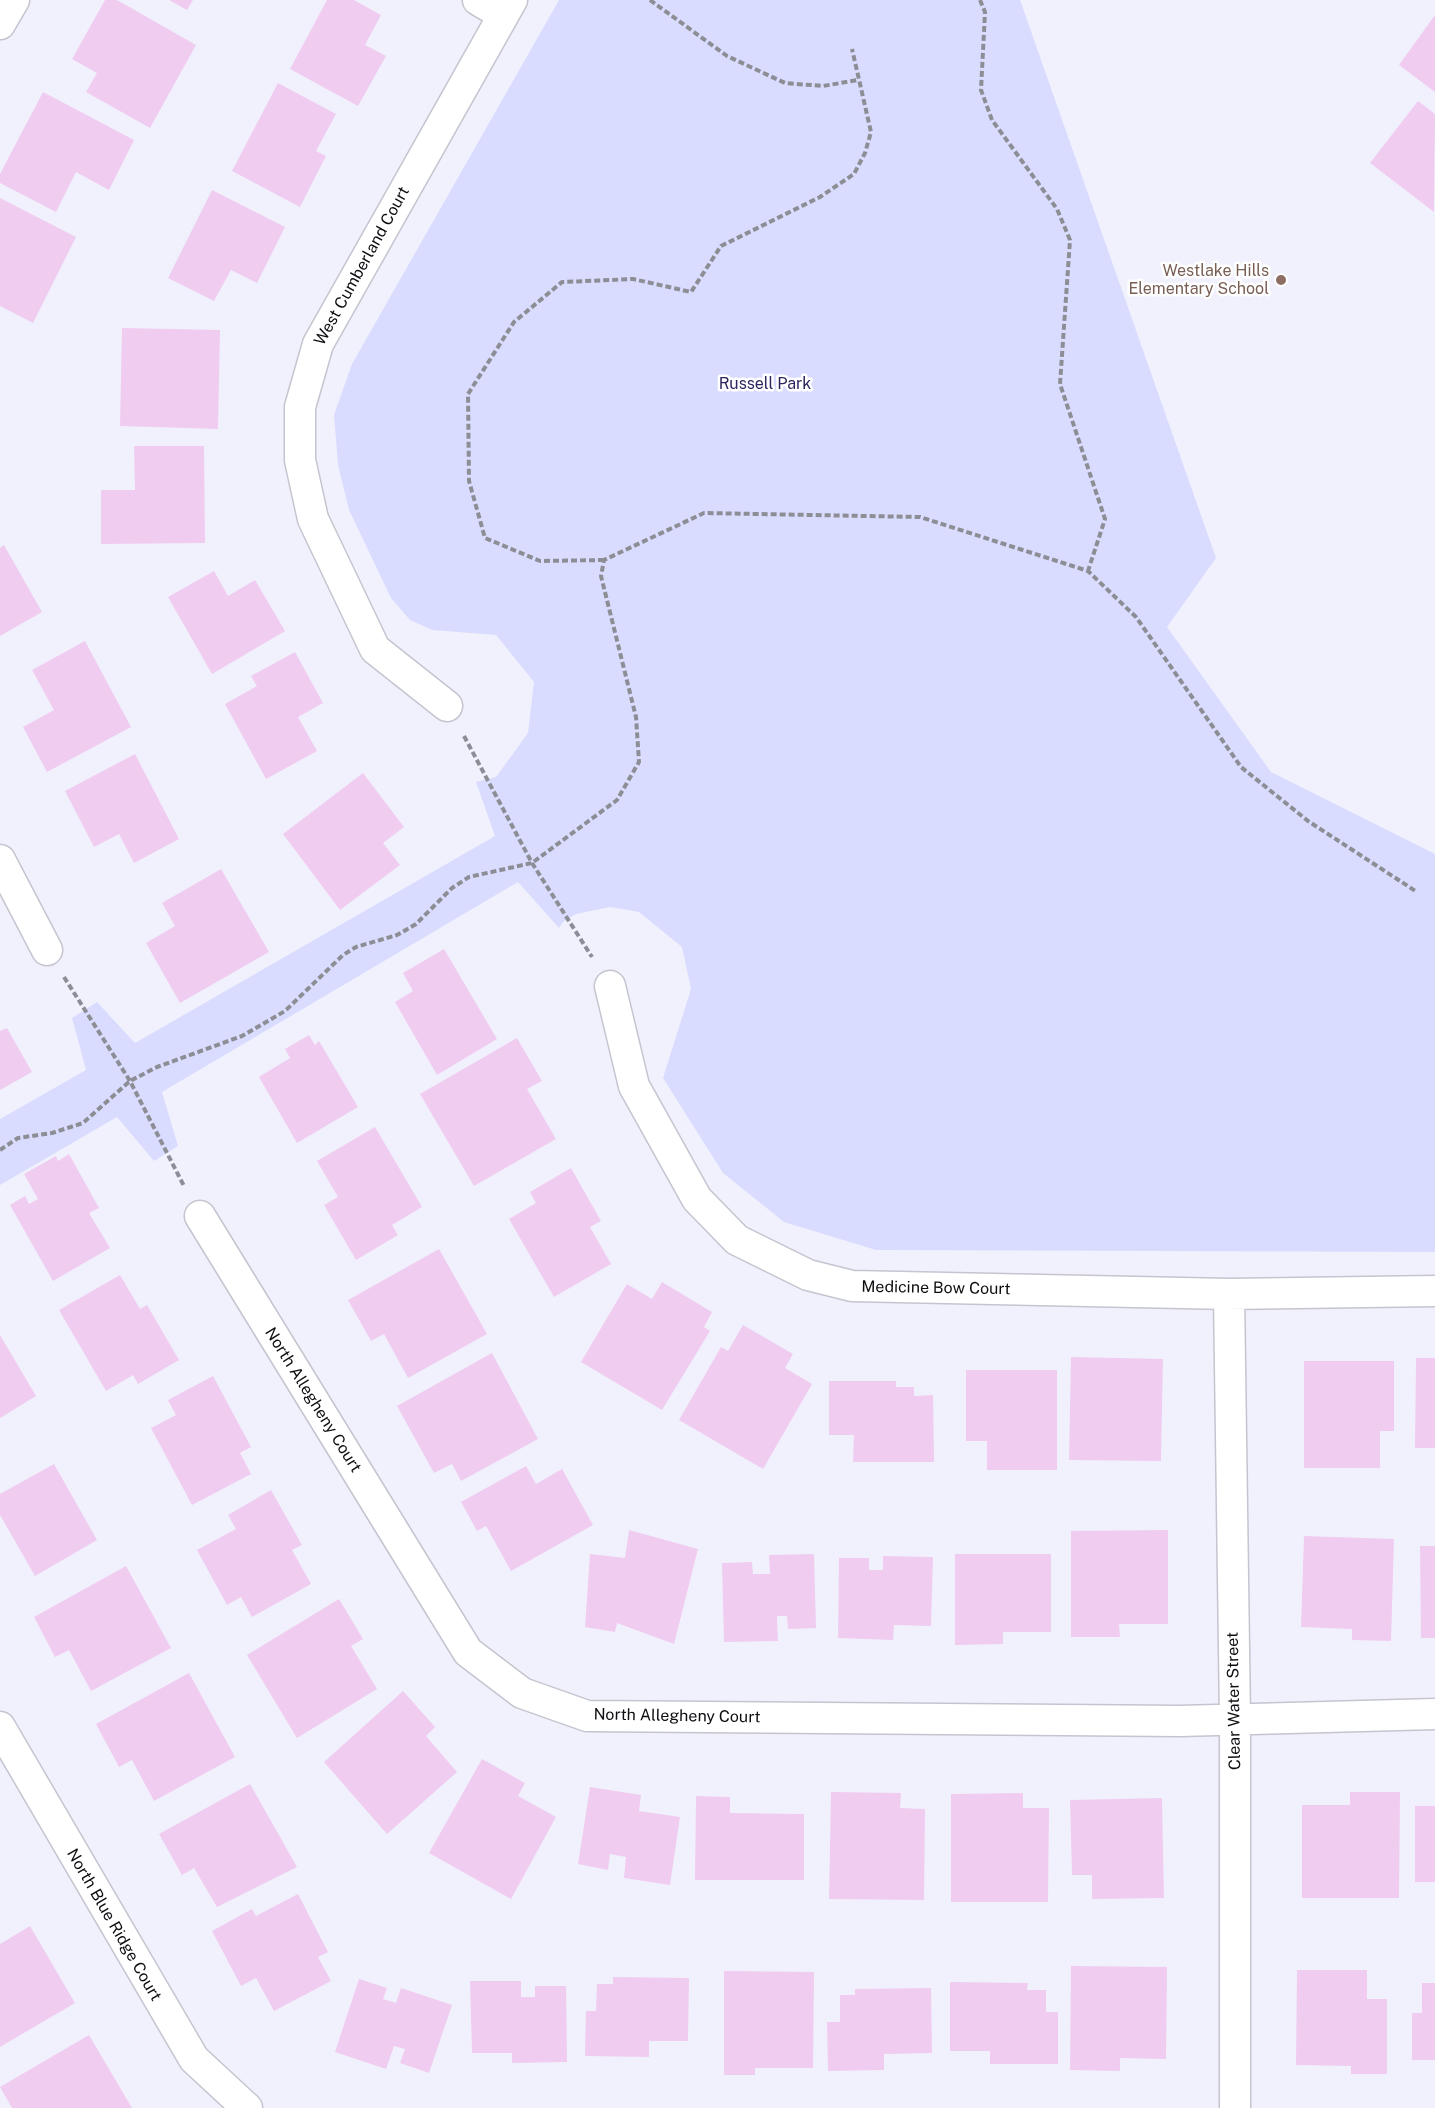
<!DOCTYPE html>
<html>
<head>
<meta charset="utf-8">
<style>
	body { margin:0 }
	canvas { display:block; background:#f0f1fc }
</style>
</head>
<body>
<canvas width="1435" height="2108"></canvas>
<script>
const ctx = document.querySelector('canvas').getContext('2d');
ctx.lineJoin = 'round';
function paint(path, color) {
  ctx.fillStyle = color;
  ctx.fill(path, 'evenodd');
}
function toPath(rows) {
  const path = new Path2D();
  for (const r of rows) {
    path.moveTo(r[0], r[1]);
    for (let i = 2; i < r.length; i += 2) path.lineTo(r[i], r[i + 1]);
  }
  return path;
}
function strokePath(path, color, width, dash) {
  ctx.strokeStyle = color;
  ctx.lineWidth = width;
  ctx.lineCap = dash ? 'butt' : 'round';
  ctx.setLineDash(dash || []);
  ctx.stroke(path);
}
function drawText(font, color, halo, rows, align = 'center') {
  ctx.font = font + ' "Public Sans",sans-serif';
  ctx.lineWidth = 5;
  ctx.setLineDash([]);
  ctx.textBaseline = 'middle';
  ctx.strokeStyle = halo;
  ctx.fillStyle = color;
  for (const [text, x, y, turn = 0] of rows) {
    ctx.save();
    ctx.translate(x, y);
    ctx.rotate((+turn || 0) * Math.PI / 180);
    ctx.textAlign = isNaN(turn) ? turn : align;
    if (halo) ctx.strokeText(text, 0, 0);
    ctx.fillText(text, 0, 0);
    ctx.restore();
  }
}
paint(toPath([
	[559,0,1020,0,1216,558,1167,627,1271,772,1435,854,1435,1252,876,1250,784,1222,723,1173,663,1078,691,989,682,947,639,912,610,907,576,914,563,922,559,928,518,882,162,1092,178,1146,154,1161,117,1117,0,1185,0,1119,86,1070,72,1018,97,1002,135,1043,495,836,476,782,496,777,528,733,534,682,496,635,432,630,410,620,391,598,349,510,338,465,334,415,352,364]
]), '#dadcff');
paint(toPath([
	[105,0,117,0,196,45,150,128,86,92,97,73,72,59],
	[169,0,193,0,187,10],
	[327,0,354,0,381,15,365,45,386,56,358,106,290,69],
	[1435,15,1435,92,1399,65],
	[278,83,336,114,316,151,326,156,300,207,232,171],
	[43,92,134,140,109,190,76,172,56,212,0,183,0,174],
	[1418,101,1435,114,1434,212,1370,163],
	[212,190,285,227,257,283,231,270,214,301,168,278],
	[0,198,76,237,33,323,0,306],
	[122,328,220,330,218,429,120,426],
	[134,446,204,446,205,543,101,544,101,490,135,490],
	[4,545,42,612,0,636,0,548],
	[214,571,228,596,255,580,285,631,212,674,168,597],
	[85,641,131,727,47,772,23,727,54,710,32,670],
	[295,652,323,703,298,717,317,751,266,779,225,704,257,686,251,676],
	[135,754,179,839,134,863,119,834,94,847,65,791],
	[363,773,404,827,383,843,400,865,340,910,283,834],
	[221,869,269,952,180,1003,146,943,175,926,162,903],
	[444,949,497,1039,437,1075,395,1002,413,991,403,973],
	[7,1028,32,1072,0,1090,0,1031],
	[309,1035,315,1045,319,1041,358,1107,297,1143,259,1077,290,1058,285,1049],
	[517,1038,542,1081,527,1089,556,1139,474,1186,420,1094],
	[375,1127,422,1207,392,1225,398,1235,356,1260,324,1205,338,1197,317,1161],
	[69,1154,99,1208,89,1213,110,1248,53,1281,10,1205,25,1196,29,1204,38,1199,24,1174,56,1156,58,1161],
	[571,1168,601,1221,590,1227,611,1264,554,1297,509,1219,536,1203,530,1192],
	[439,1249,487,1334,408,1378,384,1334,371,1341,348,1300],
	[120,1275,140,1309,147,1305,179,1360,138,1384,133,1375,106,1391,59,1310],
	[662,1282,712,1312,704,1327,710,1331,662,1410,581,1362,627,1284,652,1299],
	[743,1325,793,1354,785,1368,812,1384,763,1469,679,1420,721,1347,728,1351],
	[0,1335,36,1396,0,1418],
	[492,1353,538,1439,461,1481,452,1464,434,1473,397,1406],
	[1071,1357,1163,1359,1161,1461,1069,1460],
	[1416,1358,1435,1358,1435,1448,1415,1448],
	[1304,1361,1394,1361,1394,1431,1380,1431,1380,1468,1304,1468],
	[966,1370,1057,1370,1057,1470,987,1470,987,1441,966,1441],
	[213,1376,251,1447,240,1453,251,1474,192,1505,151,1428,176,1415,168,1400],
	[829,1381,896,1381,896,1387,914,1387,914,1396,933,1395,934,1462,853,1462,854,1435,829,1435],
	[54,1464,97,1540,35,1576,0,1515,0,1494],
	[526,1466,536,1484,562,1469,593,1525,511,1571,486,1526,477,1531,461,1502],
	[271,1490,302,1545,292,1550,311,1584,252,1617,241,1597,227,1605,197,1550,236,1529,228,1515],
	[629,1530,698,1549,674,1644,617,1623,615,1632,585,1627,590,1554,625,1558],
	[1168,1530,1168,1624,1119,1624,1120,1637,1071,1637,1071,1531],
	[1304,1536,1394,1539,1391,1641,1352,1640,1352,1629,1301,1627],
	[1420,1546,1435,1546,1435,1638,1421,1638],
	[814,1554,816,1628,788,1629,787,1616,777,1616,778,1641,724,1642,722,1563,752,1562,753,1574,770,1574,769,1555],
	[955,1554,1051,1554,1051,1632,1003,1632,1003,1644,955,1645],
	[883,1556,933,1557,931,1626,894,1625,893,1640,838,1638,839,1558,869,1558,869,1570,883,1570],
	[126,1566,171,1648,91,1691,69,1650,55,1657,34,1617],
	[339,1599,363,1639,351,1646,377,1689,297,1738,247,1655],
	[189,1673,235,1757,154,1801,132,1760,119,1767,96,1724],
	[403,1691,435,1727,426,1736,457,1772,387,1834,324,1762],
	[482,1759,525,1783,518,1796,556,1817,511,1899,429,1853],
	[250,1784,297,1867,217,1907,194,1868,182,1875,159,1834],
	[590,1787,641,1795,639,1811,680,1817,670,1885,624,1878,626,1857,610,1854,608,1870,578,1864],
	[831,1792,901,1793,900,1808,925,1809,924,1900,829,1899],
	[1350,1792,1400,1792,1399,1898,1302,1898,1302,1805,1350,1805],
	[1023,1793,1023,1808,1049,1808,1048,1902,951,1902,951,1794],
	[696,1796,730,1797,730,1813,804,1814,804,1880,695,1880],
	[1162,1798,1164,1898,1092,1899,1092,1875,1072,1875,1070,1800],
	[1415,1806,1435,1806,1435,1882,1415,1882],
	[298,1894,328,1952,318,1957,331,1981,274,2011,256,1978,241,1986,212,1931,252,1909,256,1916],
	[30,1926,75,2003,0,2047,0,1944],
	[1071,1966,1167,1967,1166,2059,1120,2058,1120,2071,1070,2070],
	[1297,1970,1367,1970,1367,1999,1387,1999,1387,2074,1351,2074,1351,2066,1296,2065],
	[724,1971,814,1972,813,2068,755,2068,755,2075,724,2075],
	[613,1977,689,1978,688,2041,649,2041,649,2057,585,2056,586,2011,596,2011,597,1984,613,1984],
	[359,1979,387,1988,383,1999,396,2003,401,1988,452,2005,429,2073,400,2063,405,2049,394,2046,386,2069,335,2052],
	[470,1981,521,1981,521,1997,535,1997,535,1986,566,1986,567,2062,512,2063,512,2053,472,2053],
	[950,1982,1028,1983,1027,1990,1046,1990,1046,2012,1058,2012,1058,2064,990,2064,990,2051,950,2051],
	[1422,1983,1435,1983,1435,2060,1412,2060,1412,2013,1422,2013],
	[931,1988,932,2053,884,2054,884,2070,828,2071,827,2022,840,2022,840,1995,855,1995,855,1989],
	[89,2035,132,2108,12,2108,0,2087]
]), '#f1ccf1');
const minor = toPath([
	[478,0,503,15],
	[0,24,14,0],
	[447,706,375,649,313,519,300,460,300,407,318,344,512,0],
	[0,860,47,950],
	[610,986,634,1086,697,1199,737,1240,808,1275,852,1286,1229,1294,1435,1291],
	[200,1216,468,1652,522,1693,587,1716,1180,1721,1435,1714],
	[1229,1294,1235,1719,1235,2108],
	[0,1727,194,2059,247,2108]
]);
strokePath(minor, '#c4c5cf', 33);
strokePath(toPath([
	[650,0,727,56,785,83,823,86,858,80],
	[980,0,985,12,981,90,992,120,1057,209,1070,240,1060,384,1105,519,1088,571],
	[604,560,540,561,485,538,469,481,468,394,514,322,562,282,633,279,691,292,721,246,820,197,854,174,865,153,871,132,852,49],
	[464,736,532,863,592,957],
	[64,977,130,1081,184,1186],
	[0,1150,18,1138,52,1133,83,1123,130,1081,157,1067,242,1036,285,1011,343,955,356,947,397,935,416,924,452,888,469,877,532,863,617,800,639,762,636,717,601,576,604,560,704,513,920,517,1088,571,1136,617,1241,767,1308,821,1417,892]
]), '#8d8e95', 4, [6, 3]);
strokePath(minor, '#fff', 30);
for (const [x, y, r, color] of [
	[1281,280,6,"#8d6e63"]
]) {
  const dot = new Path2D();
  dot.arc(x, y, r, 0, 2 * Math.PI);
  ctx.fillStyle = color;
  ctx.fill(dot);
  strokePath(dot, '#fff', 2);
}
drawText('16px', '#0d0e11', '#fff', [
	["West Cumberland Court",362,266,-61],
	["Medicine Bow Court",936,1288,1],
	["North Allegheny Court",313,1400,58],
	["Clear Water Street",1234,1701,-91],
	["North Allegheny Court",677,1716,1],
	["North Blue Ridge Court",114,1925,60]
]);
drawText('16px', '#785e54', '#fff', [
	["Westlake Hills",1269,271],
	["Elementary School",1269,289]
], 'right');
drawText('16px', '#2c265d', '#fff', [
	["Russell Park",765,384]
]);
</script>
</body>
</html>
